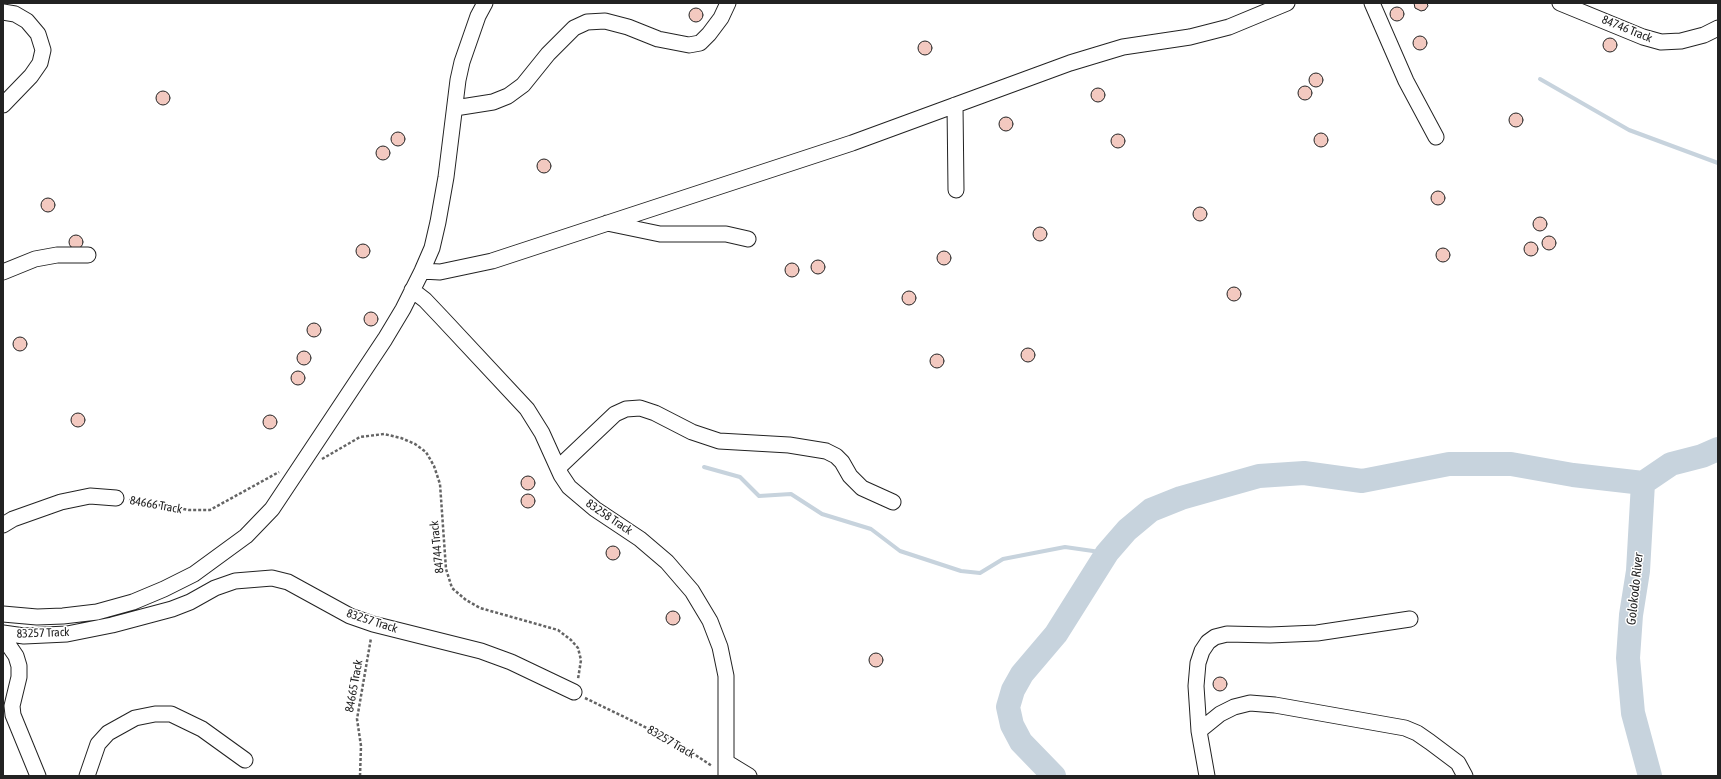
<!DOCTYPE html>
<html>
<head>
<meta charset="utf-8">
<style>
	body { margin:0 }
	#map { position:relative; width:1721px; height:779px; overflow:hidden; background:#fff; font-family:"Asap Condensed",sans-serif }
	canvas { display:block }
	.frame { position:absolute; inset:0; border:4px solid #222; pointer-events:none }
</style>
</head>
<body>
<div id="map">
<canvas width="1721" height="779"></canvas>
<div class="frame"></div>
</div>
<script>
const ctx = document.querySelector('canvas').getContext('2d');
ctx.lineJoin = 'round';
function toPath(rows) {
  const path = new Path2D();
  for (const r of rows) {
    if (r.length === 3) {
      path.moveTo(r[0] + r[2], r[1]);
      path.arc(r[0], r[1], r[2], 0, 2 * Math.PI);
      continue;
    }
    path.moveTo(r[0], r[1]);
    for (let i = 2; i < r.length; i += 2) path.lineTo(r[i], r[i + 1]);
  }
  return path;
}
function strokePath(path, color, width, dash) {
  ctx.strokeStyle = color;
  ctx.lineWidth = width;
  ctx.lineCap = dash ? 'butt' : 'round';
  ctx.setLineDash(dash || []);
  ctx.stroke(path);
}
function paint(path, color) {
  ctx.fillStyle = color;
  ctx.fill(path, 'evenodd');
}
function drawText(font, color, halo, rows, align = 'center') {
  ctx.font = font + ' "Asap Condensed",sans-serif';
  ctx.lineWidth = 3;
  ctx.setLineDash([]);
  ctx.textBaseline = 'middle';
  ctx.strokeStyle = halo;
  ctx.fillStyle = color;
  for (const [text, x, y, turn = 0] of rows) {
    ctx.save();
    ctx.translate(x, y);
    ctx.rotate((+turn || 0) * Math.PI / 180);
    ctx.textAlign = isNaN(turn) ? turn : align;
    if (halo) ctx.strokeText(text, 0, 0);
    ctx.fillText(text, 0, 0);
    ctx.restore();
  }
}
strokePath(toPath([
	[1540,79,1629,130,1718,163],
	[704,467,740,477,759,496,791,494,822,514,871,529,900,551,961,571,980,573,1003,559,1065,547,1107,553]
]), '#c7d3dd', 4);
strokePath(toPath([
	[1054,776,1021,742,1012,725,1008,707,1013,690,1022,674,1056,634,1107,553,1127,530,1151,510,1181,498,1259,476,1304,473,1362,481,1449,464,1511,464,1573,475,1643,483],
	[1650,776,1633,713,1628,658,1631,615,1638,571,1643,483,1671,464,1702,456,1718,449]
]), '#c7d3dd', 24);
const building = toPath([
	[1414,3,1427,3,1428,6,1425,10,1421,11,1415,8,1414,3],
	[1397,14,7],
	[696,15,7],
	[1420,43,7],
	[1610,45,7],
	[925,48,7],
	[1316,80,7],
	[1305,93,7],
	[1098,95,7],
	[163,98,7],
	[1516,120,7],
	[1006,124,7],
	[398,139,7],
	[1321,140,7],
	[1118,141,7],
	[383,153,7],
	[544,166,7],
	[1438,198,7],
	[48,205,7],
	[1200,214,7],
	[1540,224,7],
	[1040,234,7],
	[76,242,7],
	[1549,243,7],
	[1531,249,7],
	[363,251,7],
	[1443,255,7],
	[944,258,7],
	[818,267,7],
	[792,270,7],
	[1234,294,7],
	[909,298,7],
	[371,319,7],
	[314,330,7],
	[20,344,7],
	[1028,355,7],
	[304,358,7],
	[937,361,7],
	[298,378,7],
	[78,420,7],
	[270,422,7],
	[528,483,7],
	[528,501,7],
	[613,553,7],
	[673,618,7],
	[876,660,7],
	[1220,684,7]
]);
paint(building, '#f3c9c0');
strokePath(building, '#222', 1);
const minor = toPath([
	[1372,3,1406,81,1436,137],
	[1560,3,1643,37,1661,42,1681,41,1704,35,1718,28],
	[3,12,15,14,27,21,38,34,43,50,40,63,31,76,3,105],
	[955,105,956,190],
	[455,108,493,102,508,96,523,85,548,54,574,28,587,22,605,21,628,27,658,39,689,45,700,43,709,34,721,18,728,3],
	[607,223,660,234,726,234,748,239],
	[422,271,440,272,492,261,852,143,1070,63,1123,47,1190,37,1229,27,1287,3],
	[3,272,35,259,57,255,88,255],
	[412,290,425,300,443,319,527,409,542,433,561,475,569,487,595,509,640,539,667,562,692,591,710,621,720,647,726,676,726,776],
	[558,468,615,414,626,409,640,408,655,413,692,432,719,441,789,445,826,451,836,456,842,462,850,476,862,488,893,502],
	[3,525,13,519,61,502,90,496,116,498],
	[3,614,37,617,63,616,97,612,133,602,164,589,194,574,246,536,272,509,385,339,403,309,422,271,432,248,438,222,446,177,458,80,462,62,478,16,485,3],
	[3,633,24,636,67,634,112,625,172,609,190,602,215,588,235,581,272,578,288,582,350,616,373,624,481,651,511,662,574,692],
	[3,637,16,656,19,666,19,677,12,706,13,715,38,776],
	[1199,731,1220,714,1234,707,1250,703,1275,705,1405,728,1417,733,1430,742,1458,763,1465,776],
	[726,762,749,776],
	[87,776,98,744,108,733,135,718,155,714,171,714,202,729,245,760],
	[1207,776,1199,731,1196,686,1198,663,1202,651,1208,642,1215,637,1227,634,1270,635,1317,633,1410,619]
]);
strokePath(minor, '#222', 17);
strokePath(toPath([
	[322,459,360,437,384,434,401,438,415,444,426,452,434,466,440,484,446,569,452,588,466,600,480,608,558,630,571,640,578,648,581,660,578,679],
	[129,500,189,510,210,510,279,472],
	[585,698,676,742,712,766],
	[360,776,361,746,357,719,371,638]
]), '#646464', 2.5, [3, 2]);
strokePath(minor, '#fff', 15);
drawText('12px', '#222', '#fff', [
	["84746 Track",1627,29,22],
	["84666 Track",156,505,10],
	["83258 Track",609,517,34],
	["84744 Track",437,547,-96],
	["83257 Track",372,621,18],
	["83257 Track",43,633,-2],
	["84665 Track",354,686,-80],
	["83257 Track",671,742,30]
]);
drawText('italic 13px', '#222', '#fff', [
	["Golokodo River",1635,589,-84]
]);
</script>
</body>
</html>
